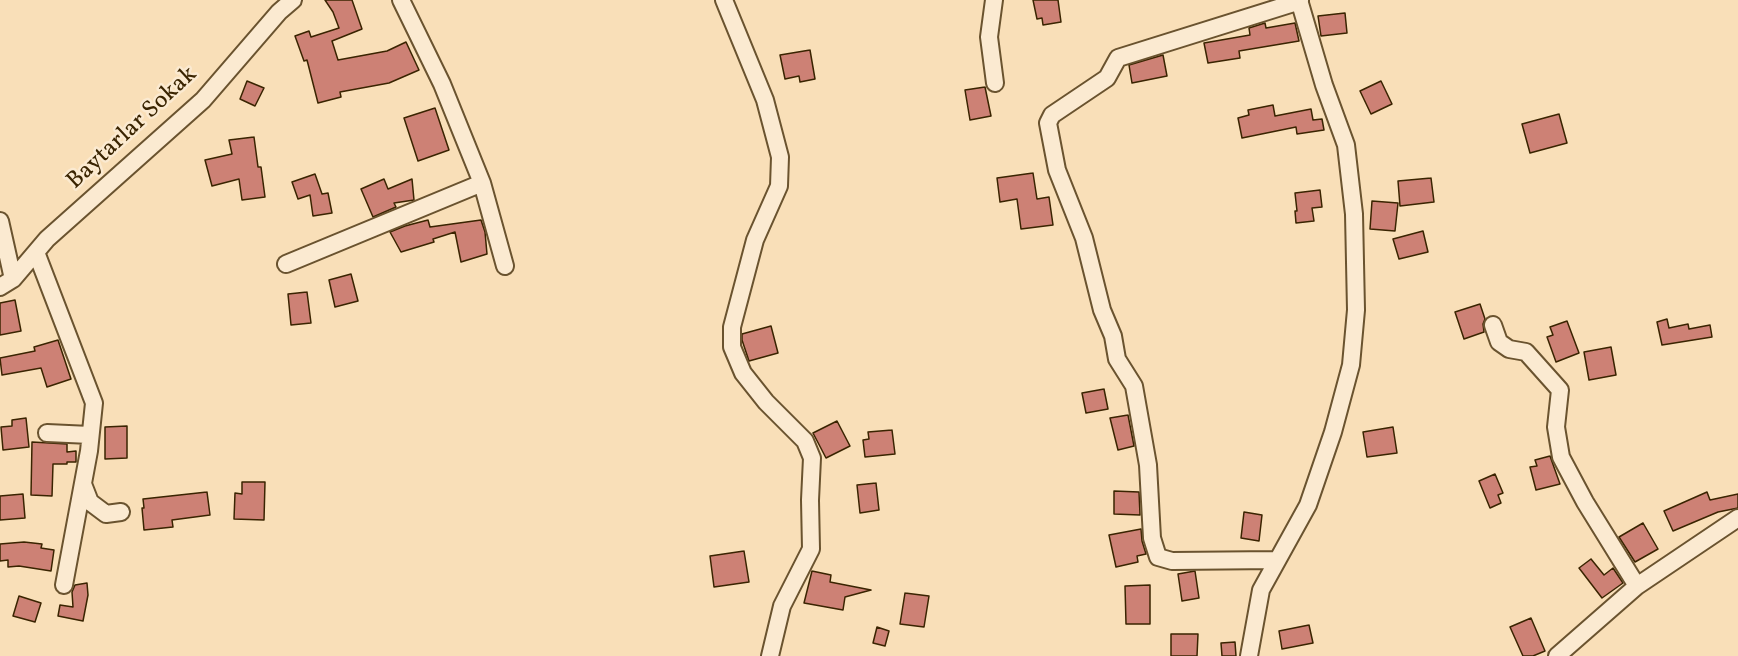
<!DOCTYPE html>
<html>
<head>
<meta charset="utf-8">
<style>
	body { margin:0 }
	canvas { display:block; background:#f9dfb8 }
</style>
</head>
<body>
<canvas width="1738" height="656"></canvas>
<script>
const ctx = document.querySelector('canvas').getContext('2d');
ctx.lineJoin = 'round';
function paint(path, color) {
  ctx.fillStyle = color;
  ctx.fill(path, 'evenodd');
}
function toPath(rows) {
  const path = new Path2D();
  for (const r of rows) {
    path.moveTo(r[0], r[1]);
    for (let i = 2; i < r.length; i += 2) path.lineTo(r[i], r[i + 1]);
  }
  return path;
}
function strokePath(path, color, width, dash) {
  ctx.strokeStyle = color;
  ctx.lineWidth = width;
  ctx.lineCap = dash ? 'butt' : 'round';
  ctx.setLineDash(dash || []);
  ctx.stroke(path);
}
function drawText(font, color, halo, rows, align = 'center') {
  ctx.font = font + ' Vollkorn,serif';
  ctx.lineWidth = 5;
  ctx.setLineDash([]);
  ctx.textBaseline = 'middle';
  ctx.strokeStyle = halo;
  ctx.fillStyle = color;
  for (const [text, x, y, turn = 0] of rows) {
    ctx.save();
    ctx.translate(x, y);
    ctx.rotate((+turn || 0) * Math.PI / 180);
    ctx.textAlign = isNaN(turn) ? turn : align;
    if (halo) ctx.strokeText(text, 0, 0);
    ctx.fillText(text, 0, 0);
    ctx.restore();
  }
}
const building = toPath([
	[325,0,352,0,362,29,332,41,338,60,387,51,406,42,419,70,389,83,340,92,341,97,318,103,307,60,304,61,295,36,309,31,311,37,339,28,333,12,325,0],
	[1033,0,1058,0,1061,22,1043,25,1042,18,1037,19,1033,0],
	[1345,13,1347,33,1321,36,1318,16,1345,13],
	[1265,23,1266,28,1295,23,1299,41,1239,51,1240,58,1208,63,1204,43,1250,35,1249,28,1265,23],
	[810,50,815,79,800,82,799,76,785,79,780,55,810,50],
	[1163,55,1167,76,1132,83,1129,65,1163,55],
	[247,81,264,88,255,106,240,99,247,81],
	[1381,81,1392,104,1371,114,1360,91,1381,81],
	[985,87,991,116,970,120,965,90,985,87],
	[1273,105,1275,116,1311,109,1313,120,1322,119,1324,130,1297,134,1296,127,1242,138,1238,118,1249,115,1248,110,1273,105],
	[435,108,449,150,418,161,404,118,435,108],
	[1559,114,1567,143,1530,153,1522,124,1559,114],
	[254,137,258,167,261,167,265,197,242,200,239,179,212,186,205,160,232,154,229,140,254,137],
	[1033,173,1037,199,1049,197,1053,225,1021,229,1017,199,1000,202,997,178,1033,173],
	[315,174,322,194,328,193,332,213,313,216,310,195,298,199,292,182,315,174],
	[1431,178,1434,202,1400,206,1398,181,1431,178],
	[384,179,388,189,412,179,414,200,394,203,396,207,373,217,361,189,384,179],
	[1320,190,1322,207,1312,208,1314,221,1296,223,1295,211,1297,211,1295,193,1320,190],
	[1372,201,1398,203,1395,231,1370,229,1372,201],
	[428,220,430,227,481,220,485,232,487,254,461,262,455,232,433,239,434,242,401,252,390,232,405,226,428,220],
	[1423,231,1428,252,1399,259,1393,239,1423,231],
	[351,274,358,301,335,307,329,280,351,274],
	[307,292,311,323,291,325,288,294,307,292],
	[15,300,21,331,0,335,0,303,15,300],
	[1480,304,1485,319,1483,324,1484,332,1464,339,1455,312,1480,304],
	[1667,319,1669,328,1688,324,1689,329,1710,325,1712,337,1662,345,1657,322,1667,319],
	[1567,321,1579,353,1556,362,1547,337,1553,335,1550,327,1567,321],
	[771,326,778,353,749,361,742,340,742,334,771,326],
	[58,340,71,379,47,387,41,368,2,375,0,358,35,351,34,347,58,340],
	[1611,347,1616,375,1589,380,1584,352,1611,347],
	[1104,389,1108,409,1086,413,1082,393,1104,389],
	[1128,415,1134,446,1118,450,1110,418,1128,415],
	[26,418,29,447,3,450,1,427,12,426,12,420,26,418],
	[837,421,850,446,826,458,813,433,837,421],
	[127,426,127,458,105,459,105,427,127,426],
	[1393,427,1397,453,1367,457,1363,432,1393,427],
	[892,430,895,454,865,457,863,440,869,439,868,432,892,430],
	[32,442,67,444,67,452,76,451,76,462,67,462,67,464,53,464,52,496,31,495,32,442],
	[1550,456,1560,484,1536,490,1530,467,1537,466,1535,460,1550,456],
	[1495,474,1503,493,1498,495,1501,503,1490,508,1479,481,1495,474],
	[242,482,265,482,264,520,234,519,235,493,242,494,242,482],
	[876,483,879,510,860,513,857,485,876,483],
	[1114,491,1139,492,1140,515,1114,514,1114,491],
	[207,492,210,515,172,520,173,527,144,530,142,508,144,508,143,499,207,492],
	[1707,492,1710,500,1738,494,1738,508,1718,512,1673,531,1664,511,1707,492],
	[23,494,25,518,0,520,0,496,23,494],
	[1244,512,1262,515,1259,541,1241,538,1244,512],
	[1643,523,1658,549,1635,562,1619,537,1643,523],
	[1141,529,1142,541,1146,554,1137,556,1138,562,1116,567,1109,535,1141,529],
	[24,542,42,544,41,548,54,550,51,571,19,566,8,567,8,560,0,561,0,544,24,542],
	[744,551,749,582,714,587,710,556,744,551],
	[1591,559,1604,575,1613,568,1623,583,1602,598,1579,568,1591,559],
	[812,571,831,575,830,582,871,590,845,597,843,610,804,603,812,571],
	[1195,571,1199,598,1182,601,1178,574,1195,571],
	[87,583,88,595,83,621,58,616,60,605,73,607,72,592,75,585,87,583],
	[1150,585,1150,624,1126,624,1125,586,1150,585],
	[905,593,929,596,924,627,900,624,905,593],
	[19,596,41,603,35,622,13,616,19,596],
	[1531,618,1545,651,1533,656,1523,656,1510,627,1531,618],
	[1309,625,1313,643,1282,649,1279,631,1309,625],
	[877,627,889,631,885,646,873,643,877,627],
	[1171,634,1198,634,1197,656,1171,656,1171,634],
	[1235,642,1236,656,1222,656,1221,643,1235,642]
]);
paint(building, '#cd8175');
strokePath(building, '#3a2401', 1.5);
const minor = toPath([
	[401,0,442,84,482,183,505,266],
	[724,0,765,100,780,157,779,186,755,240,732,327,732,347,743,373,766,402,805,441,812,458,810,500,811,549,782,606,770,656],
	[994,0,989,37,995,83],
	[0,221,13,279],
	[36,252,94,403,89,451,64,585],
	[286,264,482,183],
	[0,287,13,279,47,239,203,100,279,12,293,0],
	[1493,325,1499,342,1509,349,1526,352,1560,390,1556,427,1561,457,1585,502,1637,586],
	[47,433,90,435],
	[83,484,90,502,106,514,121,512],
	[1277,560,1172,561,1158,557,1152,538,1148,465,1134,386,1117,359,1113,336,1102,310,1084,238,1057,170,1048,123,1052,115,1107,78,1118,58,1300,1],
	[1249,656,1261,590,1308,505,1333,432,1351,365,1356,310,1354,214,1346,145,1324,85,1299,0],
	[1557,656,1637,586,1738,518]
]);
strokePath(minor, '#6a532f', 20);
strokePath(minor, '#fbead1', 16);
drawText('24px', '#3a2401', '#fbead1', [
	["Baytarlar Sokak",133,129,-43]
]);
</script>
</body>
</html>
